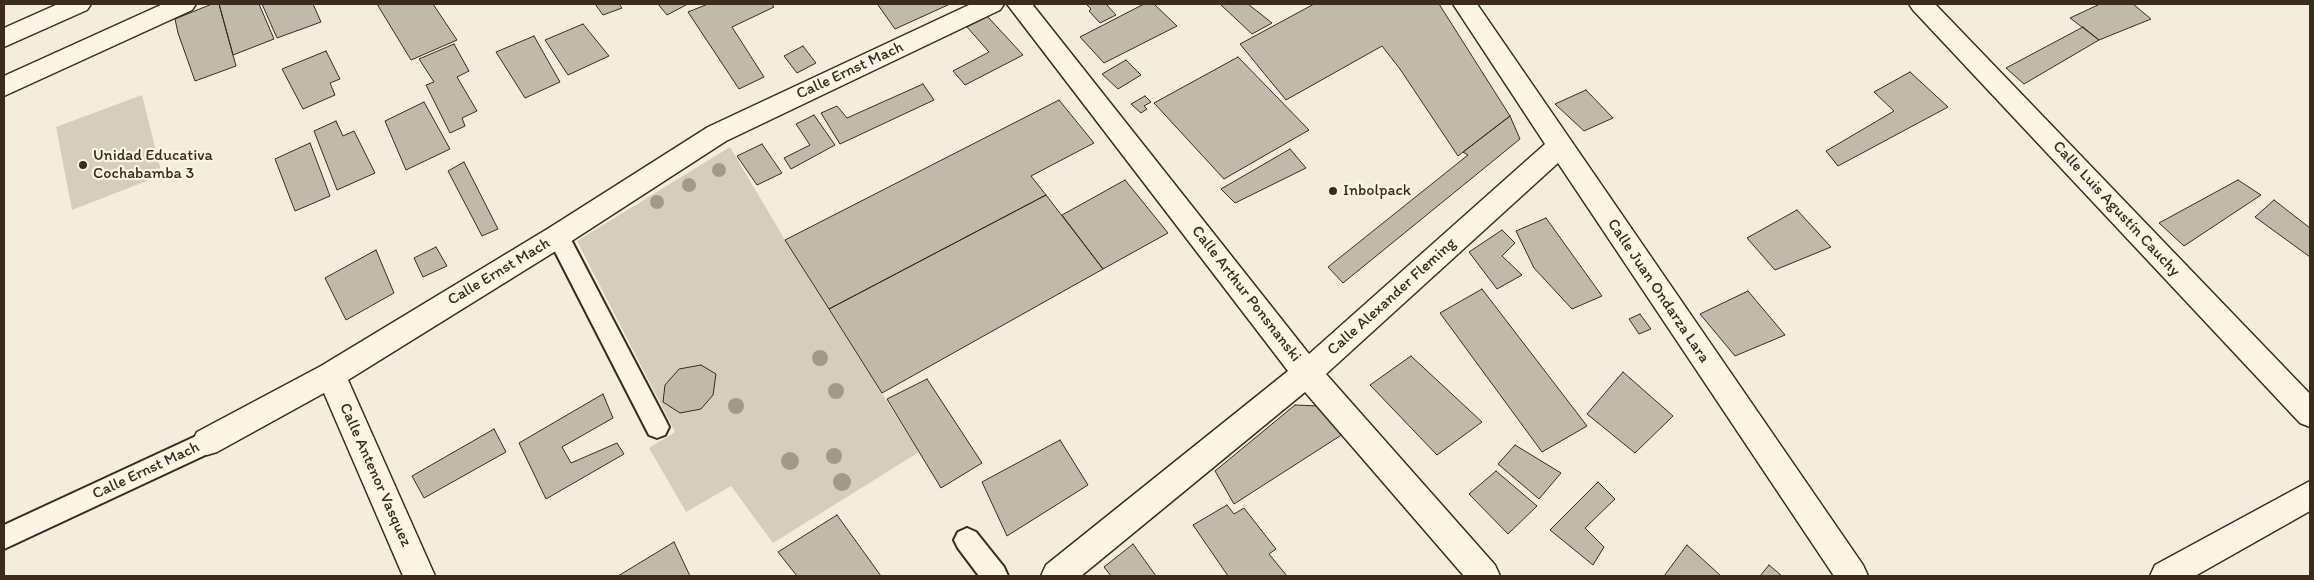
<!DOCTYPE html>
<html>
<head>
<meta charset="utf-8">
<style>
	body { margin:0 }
	#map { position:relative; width:2314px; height:580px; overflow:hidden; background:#f4eddd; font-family:Itim,sans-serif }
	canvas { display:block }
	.frame { position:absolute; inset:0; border:5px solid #3b2a1e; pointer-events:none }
</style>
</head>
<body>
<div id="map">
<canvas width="2314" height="580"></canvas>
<div class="frame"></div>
</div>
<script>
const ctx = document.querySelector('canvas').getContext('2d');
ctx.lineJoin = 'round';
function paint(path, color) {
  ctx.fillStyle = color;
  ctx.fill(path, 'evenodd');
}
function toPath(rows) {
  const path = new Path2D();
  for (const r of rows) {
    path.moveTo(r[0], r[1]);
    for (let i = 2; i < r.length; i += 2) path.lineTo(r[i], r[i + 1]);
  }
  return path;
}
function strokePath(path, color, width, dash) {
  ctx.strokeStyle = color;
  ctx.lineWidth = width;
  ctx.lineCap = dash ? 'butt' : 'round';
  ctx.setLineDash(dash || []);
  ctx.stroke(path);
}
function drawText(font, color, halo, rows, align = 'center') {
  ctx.font = font + ' Itim,sans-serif';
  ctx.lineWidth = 4.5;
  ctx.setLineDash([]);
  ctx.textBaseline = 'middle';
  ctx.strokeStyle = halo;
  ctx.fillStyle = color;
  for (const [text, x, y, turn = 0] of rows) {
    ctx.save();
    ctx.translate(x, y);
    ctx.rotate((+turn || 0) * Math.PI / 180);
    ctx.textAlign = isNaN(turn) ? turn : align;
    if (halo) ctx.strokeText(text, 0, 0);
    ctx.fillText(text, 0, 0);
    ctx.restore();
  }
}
paint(toPath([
	[142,95,162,175,72,210,56,127],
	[730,147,785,240,919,452,773,543,731,486,686,512,649,448,675,432,577,241]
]), '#d6cdbd');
const building = toPath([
	[212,4,219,4,236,66,195,81,178,33,175,19,212,4],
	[219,4,259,4,274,39,233,55,219,4],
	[262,4,313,4,321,22,277,38,262,4],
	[377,4,433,4,457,40,411,60,377,4],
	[595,4,619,4,622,8,603,15,595,4],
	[658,4,685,4,686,5,667,15,658,4],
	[708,4,772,4,774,7,732,27,764,77,739,89,688,12,708,4],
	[881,4,950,4,895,29,878,5,881,4],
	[1086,4,1106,4,1116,15,1100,23,1089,11,1091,9,1086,4],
	[1144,4,1154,4,1177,26,1104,63,1080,37,1144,4],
	[1224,4,1248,4,1272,23,1252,34,1221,5,1224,4],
	[1314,4,1439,4,1510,116,1458,156,1400,69,1382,46,1286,100,1240,44,1314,4],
	[2100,4,2133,4,2151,19,2099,40,2070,18,2100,4],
	[987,16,1023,55,965,85,953,71,989,52,967,27,987,16],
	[583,24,609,56,568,75,545,40,583,24],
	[2083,27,2099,40,2024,84,2006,68,2083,27],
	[534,36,560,82,525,98,496,52,534,36],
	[454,44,469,71,457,77,477,111,462,118,465,126,450,133,426,85,434,82,419,59,454,44],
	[803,46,816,63,797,73,784,56,803,46],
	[326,51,340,79,330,83,335,95,303,109,282,69,326,51],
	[1238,57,1309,130,1224,179,1154,103,1238,57],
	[1126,60,1141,75,1118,89,1102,74,1126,60],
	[1910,72,1948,107,1838,166,1826,151,1894,111,1874,92,1910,72],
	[923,84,934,100,840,144,821,113,837,106,847,118,923,84],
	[1586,90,1613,118,1584,131,1555,104,1586,90],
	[1145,96,1151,102,1144,106,1147,109,1141,113,1131,104,1145,96],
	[1059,100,1094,143,1031,176,1046,195,829,309,785,240,1059,100],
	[424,102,450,149,406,170,385,121,424,102],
	[814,115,835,145,791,169,784,158,810,145,796,124,814,115],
	[1510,116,1520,139,1343,283,1328,267,1468,155,1463,152,1510,116],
	[336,121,343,136,354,131,375,173,337,190,314,131,336,121],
	[310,143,330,196,295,211,275,159,310,143],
	[762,144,782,173,757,185,737,156,762,144],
	[1290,149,1306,168,1235,203,1221,189,1290,149],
	[464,162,498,229,482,236,448,171,464,162],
	[1125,180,1168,233,1103,269,1062,215,1125,180],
	[2238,180,2261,195,2184,246,2159,223,2238,180],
	[1046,195,1103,269,882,393,829,309,1046,195],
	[2274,200,2310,228,2310,257,2255,217,2274,200],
	[1797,210,1831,247,1775,270,1747,238,1797,210],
	[1546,218,1602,296,1572,309,1534,268,1516,231,1546,218],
	[1502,230,1515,243,1502,256,1522,275,1497,289,1469,252,1502,230],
	[436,247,447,266,423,277,414,258,436,247],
	[376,250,394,293,346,320,325,278,376,250],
	[1482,289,1587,426,1542,452,1440,313,1482,289],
	[1748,291,1785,335,1735,356,1700,314,1748,291],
	[1640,314,1651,329,1639,334,1629,319,1640,314],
	[1411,356,1482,422,1437,455,1370,385,1411,356],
	[701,365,716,374,713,395,701,409,680,413,663,402,665,385,679,369,701,365],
	[1623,372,1673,416,1635,453,1587,414,1623,372],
	[927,379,982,463,941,488,887,399,927,379],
	[603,394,613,418,562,447,571,463,617,443,624,454,546,499,519,443,603,394],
	[1295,405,1319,406,1343,434,1234,504,1215,471,1295,405],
	[494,429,506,452,424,498,412,476,494,429],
	[1060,440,1088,485,1007,536,982,482,1060,440],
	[1515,445,1561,473,1539,499,1498,464,1515,445],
	[1496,471,1537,506,1508,534,1469,494,1496,471],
	[1598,482,1615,499,1585,528,1604,547,1593,565,1550,530,1598,482],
	[1227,505,1234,514,1244,508,1276,549,1269,554,1287,576,1228,576,1193,525,1227,505],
	[837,515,881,576,797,576,778,552,837,515],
	[674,542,690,576,618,576,674,542],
	[1133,544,1156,576,1111,576,1104,567,1133,544],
	[1687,545,1721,576,1664,576,1687,545],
	[1769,565,1782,576,1760,576,1769,565]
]);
paint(building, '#c3b9aa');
strokePath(building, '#3b2a1e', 1);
const service = toPath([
	[558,227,566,230,665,419,669,427,665,435,657,438,649,435,547,236,550,230,558,227],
	[207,431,216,434,219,442,216,450,4,549,4,525,207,431],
	[967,528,976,532,1004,567,1008,576,979,576,958,548,954,540,958,532,967,528]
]);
const minor = toPath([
	[971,4,1004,4,1000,10,726,141,567,244,348,380,435,576,403,576,324,393,217,452,207,455,197,452,192,442,197,432,321,366,549,228,708,127,971,4],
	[1007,4,1032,4,1309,354,1545,144,1453,4,1477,4,1863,565,1868,576,1834,576,1558,163,1326,374,1495,565,1500,576,1464,576,1305,392,1081,576,1041,576,1046,565,1288,371,1007,4],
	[1909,4,1935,4,2310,394,2310,427,2300,423,1913,10,1909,4],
	[2310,481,2310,511,2195,576,2150,576,2155,565,2310,481]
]);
const primary = toPath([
	[58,4,91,4,87,10,4,47,4,28,58,4],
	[163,4,196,4,192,10,4,96,4,76,163,4]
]);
strokePath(service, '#3b2a1e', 4);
strokePath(minor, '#3b2a1e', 3);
strokePath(primary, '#3b2a1e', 3);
paint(service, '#fcf5e5');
paint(minor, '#fcf5e5');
paint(primary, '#fcf5e5');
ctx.fillStyle = '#a4988a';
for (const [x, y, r] of [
	[719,170,7],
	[689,185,7],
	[657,202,7],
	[820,358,8],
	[836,391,8],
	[736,406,8],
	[834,456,8],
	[790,461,9],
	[842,482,9]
]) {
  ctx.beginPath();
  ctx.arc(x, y, r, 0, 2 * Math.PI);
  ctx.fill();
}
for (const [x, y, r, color] of [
	[83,165,5,"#3b2a1e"],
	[1333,191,5,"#3b2a1e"]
]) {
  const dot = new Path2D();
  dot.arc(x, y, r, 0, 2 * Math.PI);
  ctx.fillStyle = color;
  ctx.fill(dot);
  strokePath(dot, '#fcf5e5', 2);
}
drawText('16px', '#3b2a1e', '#fcf5e5', [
	["Calle Ernst Mach",850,71,-25],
	["Calle Luis Agustín Cauchy",2116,209,47],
	["Calle Ernst Mach",499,272,-31],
	["Calle Juan Ondarza Lara",1658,291,56],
	["Calle Arthur Ponsnanski",1246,294,52],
	["Calle Alexander Fleming",1392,297,-42],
	["Calle Ernst Mach",146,471,-25],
	["Calle Antenor Vasquez",375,475,66]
]);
drawText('16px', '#3b2a1e', '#fcf5e5', [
	["Unidad Educativa",93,156],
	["Cochabamba 3",93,174],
	["Inbolpack",1343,191]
], 'left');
</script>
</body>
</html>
